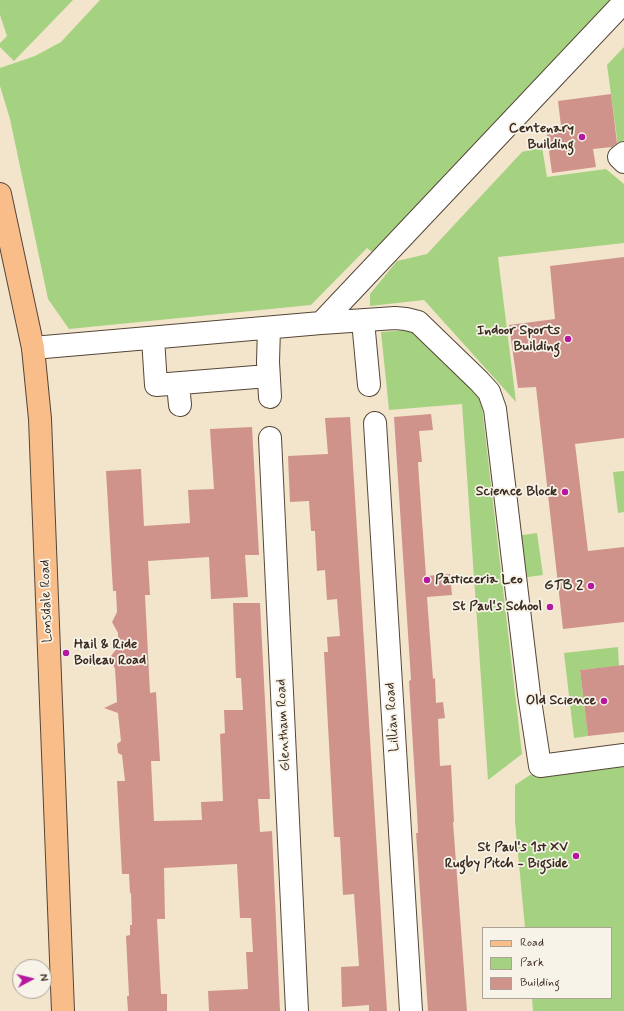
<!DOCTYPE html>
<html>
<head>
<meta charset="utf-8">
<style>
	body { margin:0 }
	#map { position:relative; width:624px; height:1011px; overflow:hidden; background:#f2e5cc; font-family:Mynerve,sans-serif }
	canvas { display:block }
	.legend { position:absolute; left:482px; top:927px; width:130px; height:72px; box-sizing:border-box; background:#f7f3e8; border:1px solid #aca397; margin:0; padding:5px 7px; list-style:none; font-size:12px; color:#3b2a1e }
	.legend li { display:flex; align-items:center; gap:8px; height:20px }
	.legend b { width:20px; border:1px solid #aca397 }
	.north { position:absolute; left:12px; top:959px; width:40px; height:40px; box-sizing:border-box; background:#f7f3e8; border:1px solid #aca397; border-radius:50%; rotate:83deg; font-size:11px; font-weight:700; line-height:16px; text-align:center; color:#3b2a1e }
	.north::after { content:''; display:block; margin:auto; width:14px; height:18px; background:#b5179e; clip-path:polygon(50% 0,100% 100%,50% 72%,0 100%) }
</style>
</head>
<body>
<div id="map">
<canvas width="624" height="1011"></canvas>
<ul class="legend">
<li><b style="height:5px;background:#f8bd89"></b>Road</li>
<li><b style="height:11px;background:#a5d280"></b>Park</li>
<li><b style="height:11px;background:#d0938b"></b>Building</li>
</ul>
<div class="north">N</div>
</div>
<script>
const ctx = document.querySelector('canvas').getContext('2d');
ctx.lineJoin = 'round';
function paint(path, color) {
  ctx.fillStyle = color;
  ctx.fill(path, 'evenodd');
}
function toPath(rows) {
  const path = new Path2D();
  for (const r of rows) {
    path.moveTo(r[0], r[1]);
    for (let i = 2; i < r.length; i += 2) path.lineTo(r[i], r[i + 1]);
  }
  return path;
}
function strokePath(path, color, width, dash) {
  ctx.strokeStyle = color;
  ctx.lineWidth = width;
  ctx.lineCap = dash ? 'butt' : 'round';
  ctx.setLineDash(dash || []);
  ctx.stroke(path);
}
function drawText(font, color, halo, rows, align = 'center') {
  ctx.font = font + ' Mynerve,sans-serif';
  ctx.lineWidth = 3.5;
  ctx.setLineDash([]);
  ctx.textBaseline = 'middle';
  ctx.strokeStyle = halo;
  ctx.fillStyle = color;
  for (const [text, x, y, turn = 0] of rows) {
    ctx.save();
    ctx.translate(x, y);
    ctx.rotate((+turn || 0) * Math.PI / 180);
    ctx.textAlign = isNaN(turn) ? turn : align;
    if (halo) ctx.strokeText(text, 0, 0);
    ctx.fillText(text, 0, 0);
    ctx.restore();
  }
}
paint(toPath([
	[0,0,73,0,14,61,0,47,0,43,7,36,0,15],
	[100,0,613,0,604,10,372,252,367,248,311,305,69,329,48,299,10,119,0,86,0,68,35,56,61,42],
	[624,47,624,140,618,146,607,65],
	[542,147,547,177,606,169,624,184,624,243,498,257,516,402,424,300,370,306,370,294,397,261,427,254,522,152],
	[410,330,481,398,522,754,488,780,462,404,389,410,381,332],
	[624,471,624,512,618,513,613,472],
	[537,533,543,575,521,578,516,536],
	[618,647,619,666,580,670,588,736,574,738,564,653],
	[624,765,624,1011,533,1011,532,998,611,998,611,928,525,928,515,821,515,785,530,775]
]), '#a5d280');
paint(toPath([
	[611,94,617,143,612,147,593,149,596,167,552,173,546,129,561,126,558,101],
	[624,257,624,438,575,444,588,551,624,547,624,622,563,629,536,387,518,388,509,325,555,319,550,266],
	[431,414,433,430,419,431,422,462,418,462,419,478,426,576,450,574,452,595,427,597,433,679,435,678,436,703,443,702,445,718,438,719,440,766,451,765,454,822,453,822,467,1011,428,1011,416,833,418,833,417,812,409,681,411,680,394,417],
	[350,417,376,835,387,1011,369,1011,369,1005,342,1007,341,967,359,966,354,894,343,895,340,837,334,837,324,652,328,652,327,637,340,636,337,599,327,600,325,570,317,571,315,531,311,531,309,501,290,502,288,456,328,454,325,418],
	[252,427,259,555,245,555,248,597,211,599,209,557,148,561,150,595,145,595,150,693,156,692,160,761,151,761,154,821,202,820,201,802,223,801,220,734,225,733,224,710,243,710,241,678,236,678,233,603,260,603,270,799,258,799,260,832,272,831,280,1011,209,1011,208,991,248,989,246,952,253,952,251,918,240,918,237,864,164,868,165,919,157,919,161,994,167,994,167,1011,128,1011,127,996,129,996,126,936,130,935,130,925,132,925,131,893,130,893,129,874,122,874,117,781,125,781,122,755,118,753,117,744,121,741,118,713,104,708,117,702,115,669,111,661,111,656,118,647,118,633,112,622,117,612,116,591,113,591,106,471,141,469,144,526,190,523,188,490,214,489,210,429],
	[624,665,624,732,588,736,580,670]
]), '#d0938b');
const minor = toPath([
	[624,153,619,157,624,162],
	[363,321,369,385],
	[321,323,624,2],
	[269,328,268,362,270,397],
	[153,338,156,385,268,376],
	[33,348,321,323,395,318,406,319,418,322,479,381,489,392,495,409,529,694,540,766,624,755],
	[178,384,180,405],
	[375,423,411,1011],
	[270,438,297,1011]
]);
const major = toPath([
	[0,194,33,348,40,419,63,1011]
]);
strokePath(minor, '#564638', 24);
strokePath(major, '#564638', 24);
strokePath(minor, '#fff', 22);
strokePath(major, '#f8bd89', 22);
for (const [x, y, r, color] of [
	[582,137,4,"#b5179e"],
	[568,339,4,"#b5179e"],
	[565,492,4,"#b5179e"],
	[427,580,4,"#b5179e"],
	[591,586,4,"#b5179e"],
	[550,607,4,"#b5179e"],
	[66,653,4,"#b5179e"],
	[604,701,4,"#b5179e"],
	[576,856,4,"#b5179e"]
]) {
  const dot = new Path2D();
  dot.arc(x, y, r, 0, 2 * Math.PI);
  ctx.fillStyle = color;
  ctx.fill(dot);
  strokePath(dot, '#f7f3e8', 1.5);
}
drawText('bold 14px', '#3b2a1e', '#f7f3e8', [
	["Centenary",574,129],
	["Building",574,145],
	["Indoor Sports",560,331],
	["Building",560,347],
	["Science Block",557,492],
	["Pasticceria Leo",435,580,"left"],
	["GTB 2",583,586],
	["St Paul's School",542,607],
	["Hail & Ride",74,645,"left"],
	["Boileau Road",74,661,"left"],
	["Old Science",596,701],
	["St Paul's 1st XV",568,848],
	["Rugby Pitch - Bigside",568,864]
], 'right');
drawText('14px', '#3b2a1e', '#f7f3e8', [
	["Lonsdale Road",47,601,-92],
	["Lillian Road",393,717,-94],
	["Glentham Road",284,725,-93]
]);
</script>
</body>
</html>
